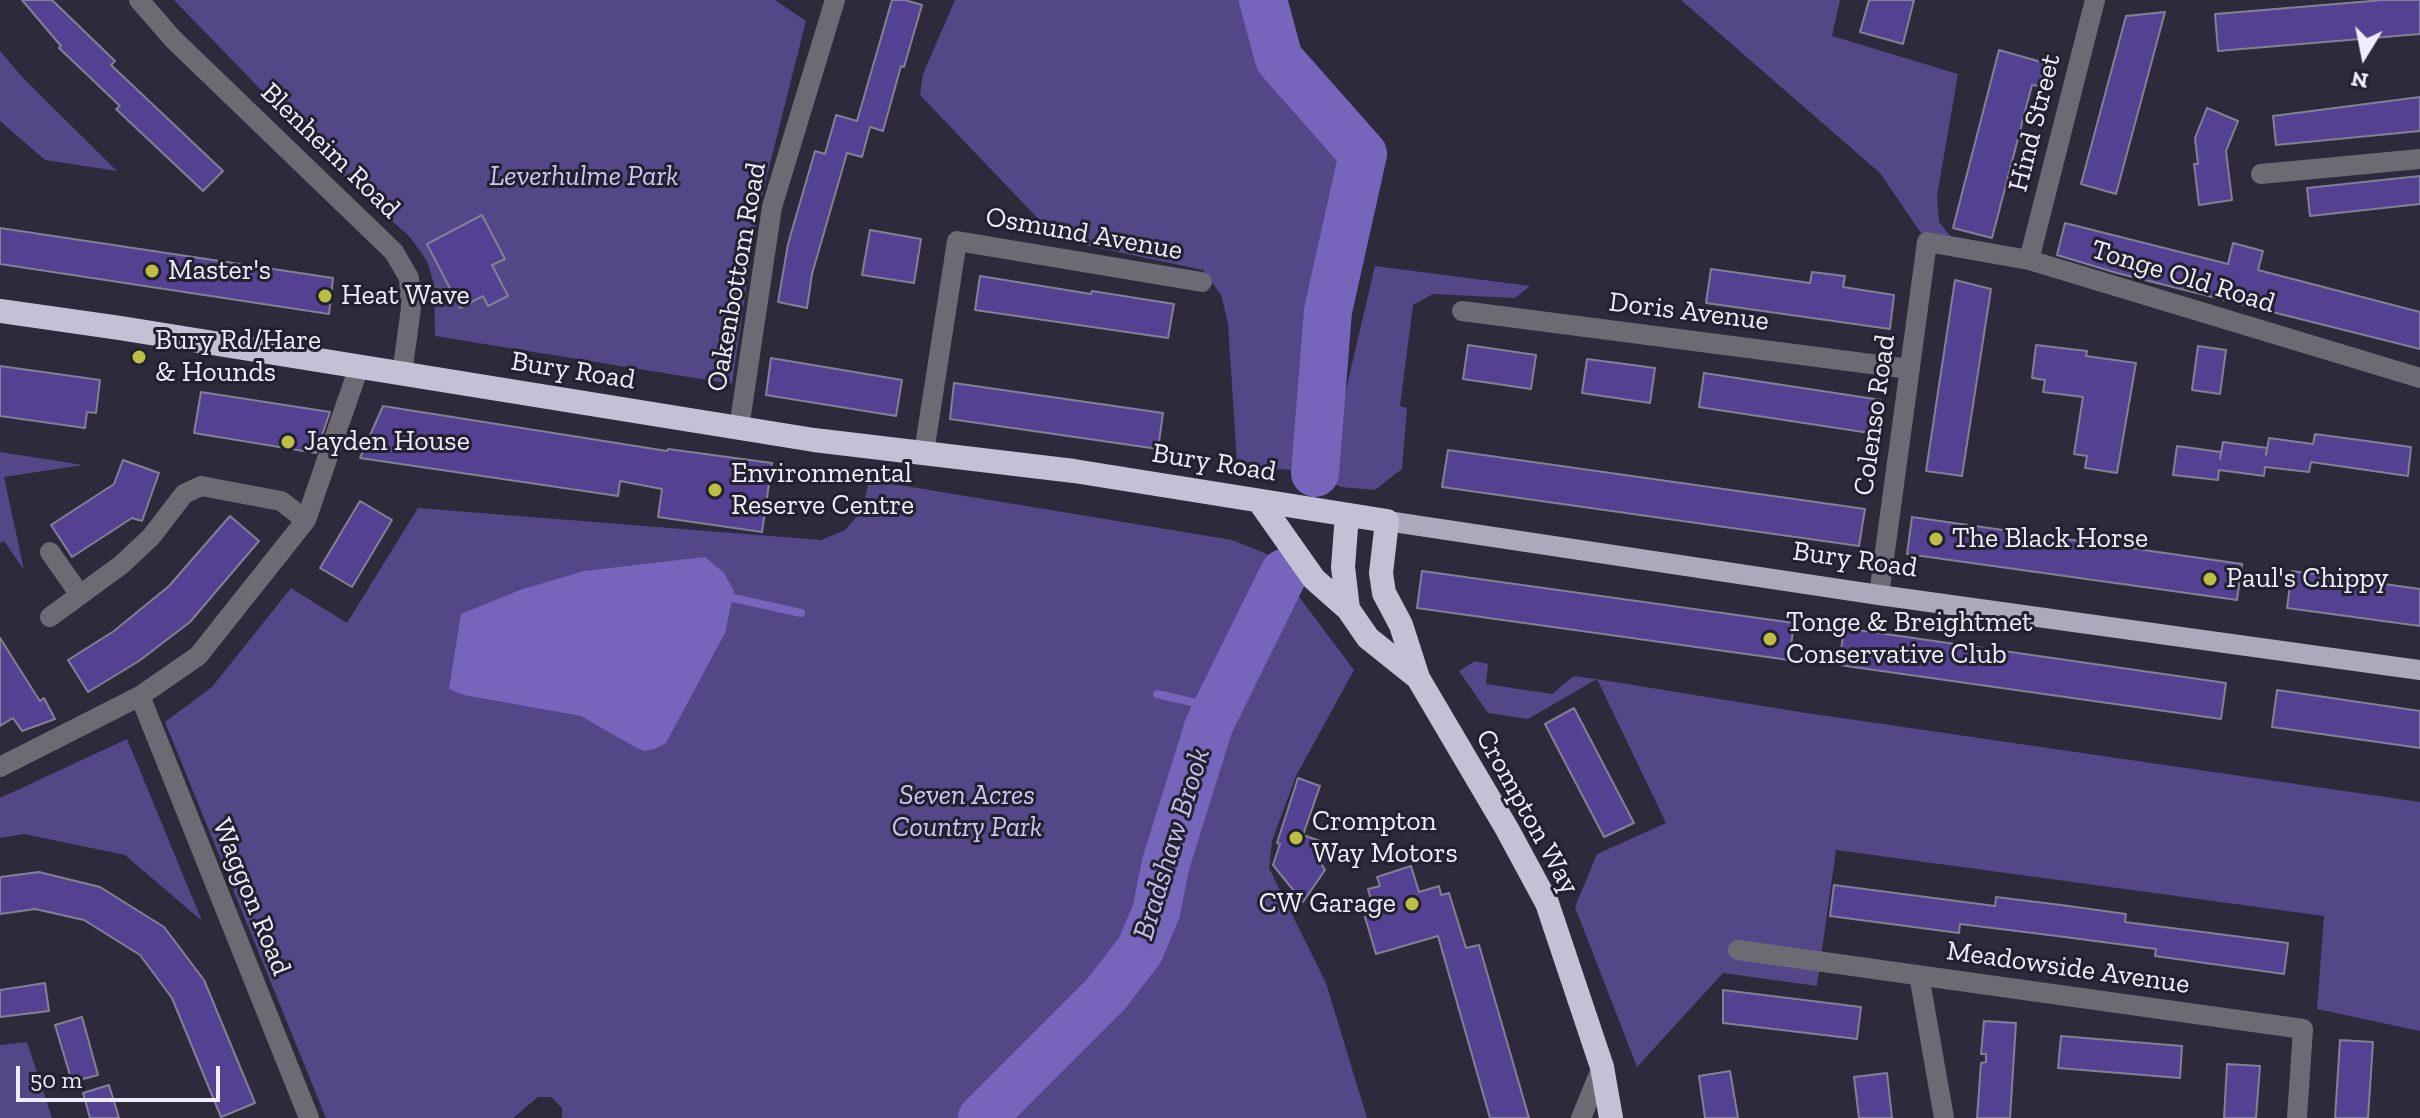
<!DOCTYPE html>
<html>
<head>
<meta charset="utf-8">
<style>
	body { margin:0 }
	#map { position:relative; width:2420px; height:1118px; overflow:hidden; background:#2c2a3b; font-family:"Zilla Slab",serif }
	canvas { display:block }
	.north { position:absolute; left:2324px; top:16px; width:80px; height:80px; -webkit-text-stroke:6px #232030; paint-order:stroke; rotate:190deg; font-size:22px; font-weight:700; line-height:32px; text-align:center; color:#efedf9 }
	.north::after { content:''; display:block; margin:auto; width:28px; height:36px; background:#efedf9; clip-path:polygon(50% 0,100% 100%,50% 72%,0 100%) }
	.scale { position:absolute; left:16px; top:1066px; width:204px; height:36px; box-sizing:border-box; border:4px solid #efedf9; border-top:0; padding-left:10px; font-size:24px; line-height:28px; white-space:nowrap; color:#efedf9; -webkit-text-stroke:6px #232030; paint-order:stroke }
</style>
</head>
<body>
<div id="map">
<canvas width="2420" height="1118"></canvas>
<div class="north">N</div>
<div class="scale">50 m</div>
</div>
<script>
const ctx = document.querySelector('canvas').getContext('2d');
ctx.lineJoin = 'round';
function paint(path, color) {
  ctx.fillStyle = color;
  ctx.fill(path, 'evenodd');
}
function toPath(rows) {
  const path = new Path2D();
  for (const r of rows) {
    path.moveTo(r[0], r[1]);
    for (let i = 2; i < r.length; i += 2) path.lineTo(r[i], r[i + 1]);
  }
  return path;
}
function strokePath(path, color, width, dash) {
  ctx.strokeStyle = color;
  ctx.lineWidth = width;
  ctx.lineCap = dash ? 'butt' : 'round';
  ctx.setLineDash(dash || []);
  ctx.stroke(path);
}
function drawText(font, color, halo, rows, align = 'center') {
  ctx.font = font + ' "Zilla Slab",serif';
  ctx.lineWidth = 6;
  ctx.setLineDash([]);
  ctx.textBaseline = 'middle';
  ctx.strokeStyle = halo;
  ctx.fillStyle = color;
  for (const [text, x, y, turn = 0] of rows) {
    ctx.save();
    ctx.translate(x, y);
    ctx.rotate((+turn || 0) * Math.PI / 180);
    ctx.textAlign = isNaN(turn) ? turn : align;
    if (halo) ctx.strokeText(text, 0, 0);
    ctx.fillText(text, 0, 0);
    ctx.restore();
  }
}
paint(toPath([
	[174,0,775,0,806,21,757,215,732,384,435,336,434,284,427,261,410,237,360,192],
	[955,0,1263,0,1279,59,1363,154,1328,311,1315,473,1237,464,1228,323,1221,295,1203,270,1084,245,1046,227,920,95,923,74],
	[1681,0,1840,0,1832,36,1958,74,1937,196,1939,222,1960,248,1927,242,1880,173],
	[0,51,24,79,117,171,45,160,0,121],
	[1375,266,1530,286,1515,298,1433,294,1413,305,1400,406,1407,408,1402,469,1375,490,1341,487,1325,479],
	[0,452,83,465,4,477,24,570,4,541,0,543],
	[869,480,1232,540,1267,554,1354,670,1296,776,1272,841,1269,868,1326,983,1367,1118,562,1118,562,1108,551,1097,538,1097,513,1118,326,1118,165,722,212,687,291,588,347,623,418,508,821,540,845,530,854,520,863,507],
	[1475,661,1488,664,1486,684,1552,694,1574,676,1596,679,1800,712,2420,802,2420,1031,2317,1009,2324,916,1836,850,1817,986,1723,973,1637,1067,1575,907,1597,854,1666,823,1597,679,1528,719,1488,713,1459,671],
	[127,739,202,921,125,855,24,834,0,838,0,798],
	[27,1042,52,1118,0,1118,0,1045]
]), '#544787');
paint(toPath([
	[705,557,724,573,734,591,725,633,666,743,655,749,644,751,635,747,581,716,464,695,449,689,461,614,520,590,584,571]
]), '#7665ba');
strokePath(toPath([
	[733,598,801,613],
	[1157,694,1218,708]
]), '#7665ba', 8);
strokePath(toPath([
	[1263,0,1279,59,1363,154,1328,311,1315,473],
	[982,1118,1106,994,1140,950,1156,912,1166,863,1209,725,1284,573]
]), '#7665ba', 48);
const building = toPath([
	[22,0,52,0,115,61,111,65,223,171,203,191,116,109,120,106,59,48,61,46,22,0],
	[892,0,905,0,922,5,904,67,901,66,883,131,870,127,862,157,847,153,812,274,807,308,778,302,788,244,815,151,825,154,836,115,857,121,892,0],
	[1869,0,1914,0,1903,44,1860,32,1869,0],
	[2384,0,2420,0,2420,34,2218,51,2215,14,2384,0],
	[2165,12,2116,194,2081,184,2126,16,2165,12],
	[1999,50,2045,63,2039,86,2032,85,1992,238,1953,228,1999,50],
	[2420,97,2420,131,2276,145,2273,116,2420,97],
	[2207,108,2238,121,2226,151,2232,200,2199,205,2194,164,2198,164,2195,138,2207,108],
	[2420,176,2420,204,2310,216,2307,188,2420,176],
	[482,215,505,259,492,265,508,296,488,306,483,296,460,308,427,244,482,215],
	[2065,223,2228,264,2233,243,2263,251,2258,270,2420,312,2420,349,2117,273,2057,255,2065,223],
	[0,228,333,278,329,314,0,264,0,228],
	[870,230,921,239,914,283,862,275,870,230],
	[1711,269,1810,283,1812,272,1845,276,1843,287,1894,295,1890,329,1706,303,1711,269],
	[980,276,1091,294,1092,291,1174,304,1168,338,975,310,980,276],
	[1955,280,1991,289,1962,476,1926,471,1955,280],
	[1468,345,1536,355,1531,389,1463,379,1468,345],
	[2036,345,2087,351,2086,356,2136,363,2117,473,2085,468,2087,456,2074,454,2083,397,2043,392,2045,380,2032,378,2036,345],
	[2198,346,2226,350,2220,394,2192,390,2198,346],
	[771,358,902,380,896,416,766,395,771,358],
	[1587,359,1655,368,1650,403,1582,393,1587,359],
	[0,366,100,380,96,413,87,412,85,428,0,416,0,366],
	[1704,373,1881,400,1876,434,1699,407,1704,373],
	[954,383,1163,413,1158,449,950,419,954,383],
	[201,392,330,412,316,453,194,433,201,392],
	[383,406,667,451,668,449,772,463,762,532,658,517,662,489,620,481,618,496,360,458,383,406],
	[2315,434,2411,447,2408,476,2311,462,2309,472,2265,467,2264,476,2219,470,2218,480,2173,475,2177,446,2221,452,2220,459,2223,442,2267,448,2266,455,2269,438,2313,444,2315,434],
	[1448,450,1865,509,1859,546,1442,487,1448,450],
	[123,460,159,473,142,521,132,518,72,557,51,525,114,484,123,460],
	[360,501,392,520,352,587,320,568,360,501],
	[230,516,259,541,190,622,139,661,88,692,68,660,114,631,169,586,230,516],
	[1912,517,2242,564,2237,600,1907,554,1912,517],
	[1422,571,1794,623,1789,660,1417,608,1422,571],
	[2292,571,2420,589,2420,626,2287,608,2292,571],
	[1844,628,2226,683,2221,719,1839,665,1844,628],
	[0,638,36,695,40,701,44,698,55,719,22,731,13,718,0,726,0,638],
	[2277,690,2420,711,2420,748,2272,727,2277,690],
	[1574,708,1634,823,1604,837,1545,724,1574,708],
	[1298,778,1320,786,1303,835,1323,842,1318,858,1325,870,1303,902,1273,865,1280,844,1277,843,1298,778],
	[1411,866,1419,892,1439,886,1441,895,1449,893,1466,948,1479,945,1529,1118,1490,1118,1438,936,1376,954,1365,917,1375,914,1368,889,1380,886,1377,877,1411,866],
	[39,872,100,887,164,927,204,980,255,1103,221,1117,172,998,140,955,84,920,35,909,0,914,0,877,39,872],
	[1834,885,1995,906,1996,897,2061,905,2126,914,2125,922,2288,943,2284,974,2155,956,2156,949,2057,936,1960,924,1959,933,1830,916,1834,885],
	[45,983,49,1011,0,1017,0,990,45,983],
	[1723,990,1861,1007,1857,1039,1723,1023,1723,990],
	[82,1017,98,1075,72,1082,55,1025,82,1017],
	[1984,1021,2016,1023,2010,1118,1977,1118,1981,1063,1986,1062,1986,1054,1981,1054,1984,1021],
	[2061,1036,2182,1046,2180,1078,2058,1068,2061,1036],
	[2340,1040,2373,1042,2368,1118,2335,1118,2340,1040],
	[2227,1064,2260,1066,2256,1118,2224,1118,2227,1064],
	[1730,1071,1738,1118,1705,1118,1699,1076,1730,1071],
	[1887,1073,1892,1118,1859,1118,1854,1077,1887,1073],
	[109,1085,119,1118,90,1118,83,1093,109,1085]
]);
paint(building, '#544192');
strokePath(building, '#828094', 2);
strokePath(toPath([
	[139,0,173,39,394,252,409,278,411,308,402,374],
	[2261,174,2420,159],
	[2029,260,2095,0],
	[1462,311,1910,369],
	[739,428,772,207,835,0],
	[924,452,957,241,1202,282],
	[50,552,80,595],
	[1879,595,1927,242,2029,260,2420,378],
	[50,617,121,565,151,537,184,494,201,486,281,501,306,520],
	[140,696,309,1118],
	[0,767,140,696,198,656,306,520,359,367],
	[1738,950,2303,1029,2297,1118],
	[1919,975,1944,1118],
	[1581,1118,1602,1067]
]), '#6c6b74', 20);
strokePath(toPath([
	[1387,521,1879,595,2420,670]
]), '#aba9bb', 20);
strokePath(toPath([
	[0,311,120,328,814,440,1074,471,1387,521,1381,573,1384,593,1401,625,1418,678,1507,829,1547,903,1602,1067,1611,1118],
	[1259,501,1314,579,1348,609,1368,638,1418,678],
	[1347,515,1343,567,1348,609]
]), '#c4c1d7', 24);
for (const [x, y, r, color] of [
	[152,271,8,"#bbc044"],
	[325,296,8,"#bbc044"],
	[139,357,8,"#bbc044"],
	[288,442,8,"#bbc044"],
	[715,490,8,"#bbc044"],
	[1936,539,8,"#bbc044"],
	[2210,579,8,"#bbc044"],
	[1770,639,8,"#bbc044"],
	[1296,838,8,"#bbc044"],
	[1412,904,8,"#bbc044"]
]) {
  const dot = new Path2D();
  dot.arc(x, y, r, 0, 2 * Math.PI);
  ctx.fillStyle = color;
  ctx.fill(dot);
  strokePath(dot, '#232030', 3);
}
drawText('28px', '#efedf9', '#232030', [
	["Hind Street",2035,123,-76],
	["Blenheim Road",330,151,44],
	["Osmund Avenue",1084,234,10],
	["Oakenbottom Road",737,277,-80],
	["Tonge Old Road",2183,277,17],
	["Doris Avenue",1689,312,7],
	["Bury Road",573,371,9],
	["Colenso Road",1875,415,-82],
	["Bury Road",1214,463,9],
	["Bury Road",1855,560,8],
	["Crompton Way",1527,812,61],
	["Waggon Road",251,897,68],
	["Meadowside Avenue",2068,968,8]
]);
drawText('italic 28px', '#cdc7f5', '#232030', [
	["Leverhulme Park",584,177],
	["Seven Acres",967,796],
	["Country Park",967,828]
]);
drawText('28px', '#efedf9', '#232030', [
	["Master's",168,271],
	["Heat Wave",341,296],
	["Bury Rd/Hare",155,341],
	["& Hounds",155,373],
	["Jayden House",304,442],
	["Environmental",731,474],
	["Reserve Centre",731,506],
	["The Black Horse",1952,539],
	["Paul's Chippy",2226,579],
	["Tonge & Breightmet",1786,623],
	["Conservative Club",1786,655],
	["Crompton",1312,822],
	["Way Motors",1312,854],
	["CW Garage",1396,904,"right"]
], 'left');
drawText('italic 30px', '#c5bfed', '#232030', [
	["Bradshaw Brook",1172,844,-73]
]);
</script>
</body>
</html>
